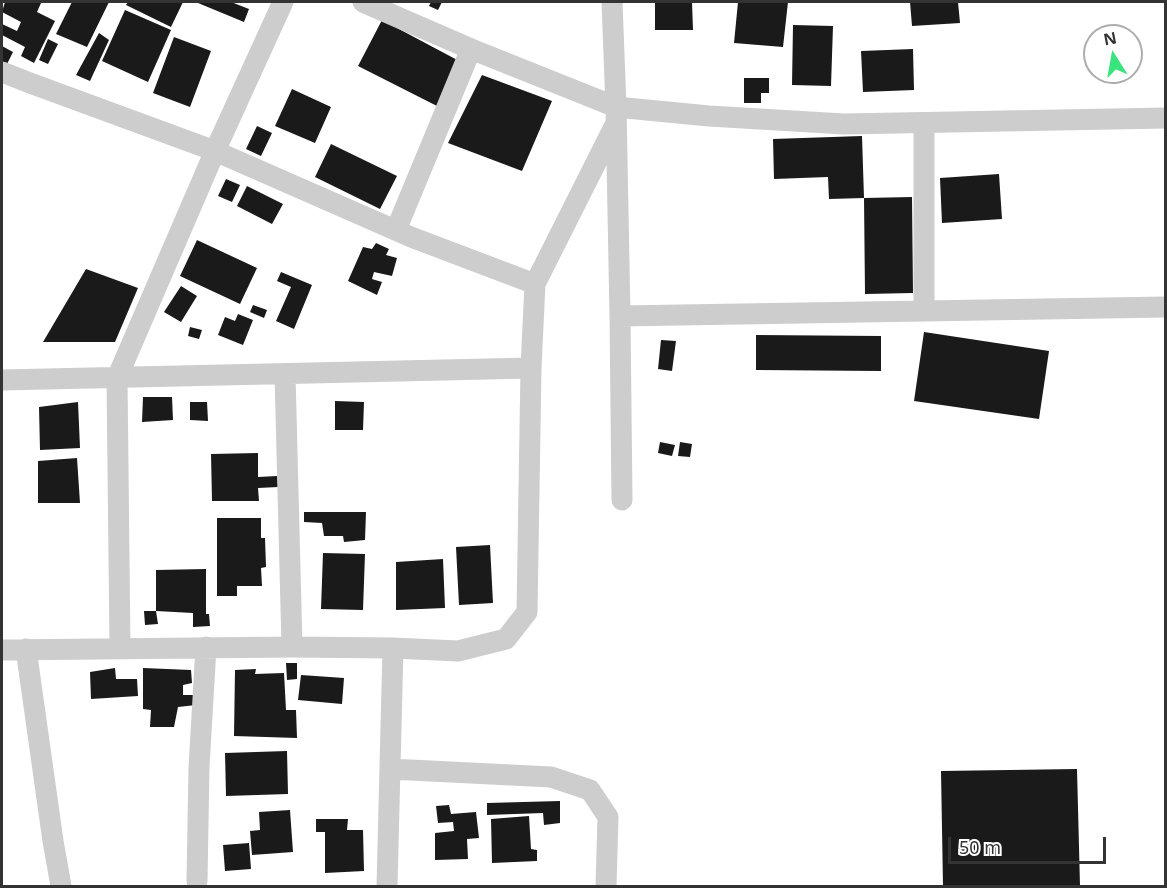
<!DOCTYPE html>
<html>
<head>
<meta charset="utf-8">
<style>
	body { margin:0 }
	#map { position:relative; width:1167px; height:888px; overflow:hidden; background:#fff; font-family:"Noto Sans",sans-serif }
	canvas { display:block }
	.frame { position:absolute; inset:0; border:3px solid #333; pointer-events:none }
	.north { position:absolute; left:1083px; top:24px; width:60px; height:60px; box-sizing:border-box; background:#fff; border:2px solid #adadad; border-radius:50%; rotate:349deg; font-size:16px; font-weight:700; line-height:24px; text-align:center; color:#333 }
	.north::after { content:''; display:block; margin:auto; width:21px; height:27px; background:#3ae47c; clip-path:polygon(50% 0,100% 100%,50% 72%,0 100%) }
	.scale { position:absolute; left:948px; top:837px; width:158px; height:27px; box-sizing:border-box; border:3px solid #333; border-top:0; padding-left:8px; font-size:18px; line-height:21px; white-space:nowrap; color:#333; -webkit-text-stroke:4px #fff; paint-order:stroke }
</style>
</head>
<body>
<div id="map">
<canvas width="1167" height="888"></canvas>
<div class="frame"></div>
<div class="north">N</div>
<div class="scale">50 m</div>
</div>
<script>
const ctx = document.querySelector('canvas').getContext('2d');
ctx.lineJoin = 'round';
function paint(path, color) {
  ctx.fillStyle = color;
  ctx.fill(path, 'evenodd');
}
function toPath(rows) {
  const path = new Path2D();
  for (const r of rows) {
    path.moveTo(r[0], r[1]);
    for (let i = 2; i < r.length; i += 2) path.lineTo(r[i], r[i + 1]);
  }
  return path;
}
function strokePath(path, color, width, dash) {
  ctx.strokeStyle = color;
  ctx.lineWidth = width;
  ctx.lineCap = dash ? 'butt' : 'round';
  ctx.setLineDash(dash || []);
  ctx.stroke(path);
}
paint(toPath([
	[5,2,38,2,41,3,37,12,55,21,34,63,21,56,25,47,2,35,2,24,17,31,21,22,2,12],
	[72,2,109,2,87,47,56,34],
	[128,2,183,2,171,27,126,5],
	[199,2,231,2,249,9,244,22,198,3],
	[431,2,442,2,438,10,429,6],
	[655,2,692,2,693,30,655,30],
	[738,2,788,2,783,47,734,43],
	[910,2,958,2,960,23,912,26],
	[125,10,171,30,148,82,102,61],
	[382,20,461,62,437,106,358,66],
	[793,25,833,26,831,86,792,85],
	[99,33,109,40,90,81,76,75],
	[174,37,211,51,190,107,153,93],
	[48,39,58,44,48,64,39,60],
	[2,46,13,52,7,64,2,62],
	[913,49,914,90,863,92,861,51],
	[482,75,552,101,522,171,448,143],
	[744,78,769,78,769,93,761,93,761,103,744,103],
	[292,89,331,107,315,143,275,126],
	[257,126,272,133,261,156,246,149],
	[862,136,864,198,829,199,828,177,774,179,773,139],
	[331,144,397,176,380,209,315,177],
	[999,174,1002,219,942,223,940,178],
	[226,179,240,185,232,202,218,196],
	[247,186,283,204,272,224,237,206],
	[912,197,913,293,865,294,864,198],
	[197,240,257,268,240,304,180,276],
	[376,243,389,249,386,255,397,258,392,276,374,272,372,279,382,282,377,295,348,281,363,247,372,249],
	[86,269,138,288,115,342,43,342],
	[281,272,312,285,294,329,276,321,291,287,277,281],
	[181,286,197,296,181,322,164,312],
	[253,305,267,310,264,318,250,312],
	[238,314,253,320,243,345,218,335,225,317,235,321],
	[190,327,202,330,199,339,188,336],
	[924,332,1049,351,1039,419,914,401],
	[756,335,881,336,881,371,756,370],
	[661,340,676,341,672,371,658,369],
	[143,397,172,397,173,420,142,422],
	[335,401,364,402,363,430,335,430],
	[78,402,80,448,40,450,39,407],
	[190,402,207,402,208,421,190,420],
	[660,442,675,445,672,456,658,453],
	[680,442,692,444,690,457,678,456],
	[258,453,258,477,277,476,278,487,258,488,259,501,212,501,211,454],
	[77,458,80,503,38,503,38,461],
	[304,512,366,512,365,540,344,542,343,536,324,536,322,523,304,522],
	[217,518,261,518,261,538,265,538,266,567,261,568,262,586,237,586,237,596,217,596],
	[490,545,493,603,459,605,456,547],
	[323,553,365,554,363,610,321,609],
	[443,559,445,608,396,610,396,562],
	[206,569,206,614,209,614,210,626,193,627,193,613,156,611,156,570],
	[144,611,156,611,158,624,145,625],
	[286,663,297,663,297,679,287,680],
	[115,668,116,679,137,679,138,696,91,699,90,672],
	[143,668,191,670,192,683,183,685,183,695,196,695,196,705,178,707,174,727,150,727,151,710,143,709],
	[256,669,255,674,284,673,286,710,296,710,297,738,234,736,235,670],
	[301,675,344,678,342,704,298,700],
	[287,751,288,794,226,796,225,753],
	[1077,769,1080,886,943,886,941,771],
	[560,801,560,823,544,825,543,813,487,815,487,803],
	[449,805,451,814,476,812,479,838,467,839,468,859,435,860,435,833,454,831,453,822,438,823,436,806],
	[290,810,293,852,252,855,250,831,260,830,259,812],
	[529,816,531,849,537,850,537,861,492,863,491,819],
	[316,819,348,819,347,830,363,830,364,871,325,873,325,832,316,832],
	[249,843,251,869,225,871,223,845]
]), '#1a1a1a');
strokePath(toPath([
	[363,2,471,49,616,107,709,116,844,124,1166,118],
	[612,2,616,107,620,316,622,500],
	[2,72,30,83,215,151,411,237,535,284],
	[924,123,924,311],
	[396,230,471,49],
	[620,316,1166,307],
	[285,374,292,647],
	[2,380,531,368,535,284,616,123],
	[120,648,117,378,215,151,283,2],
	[26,649,53,841,61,886],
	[2,650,292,647,393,648,458,651,506,639,527,612,531,368],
	[390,769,551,777,590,790,608,817,606,886],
	[197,881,199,767,206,647],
	[387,886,393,648]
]), '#cdcdcd', 21);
</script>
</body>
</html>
